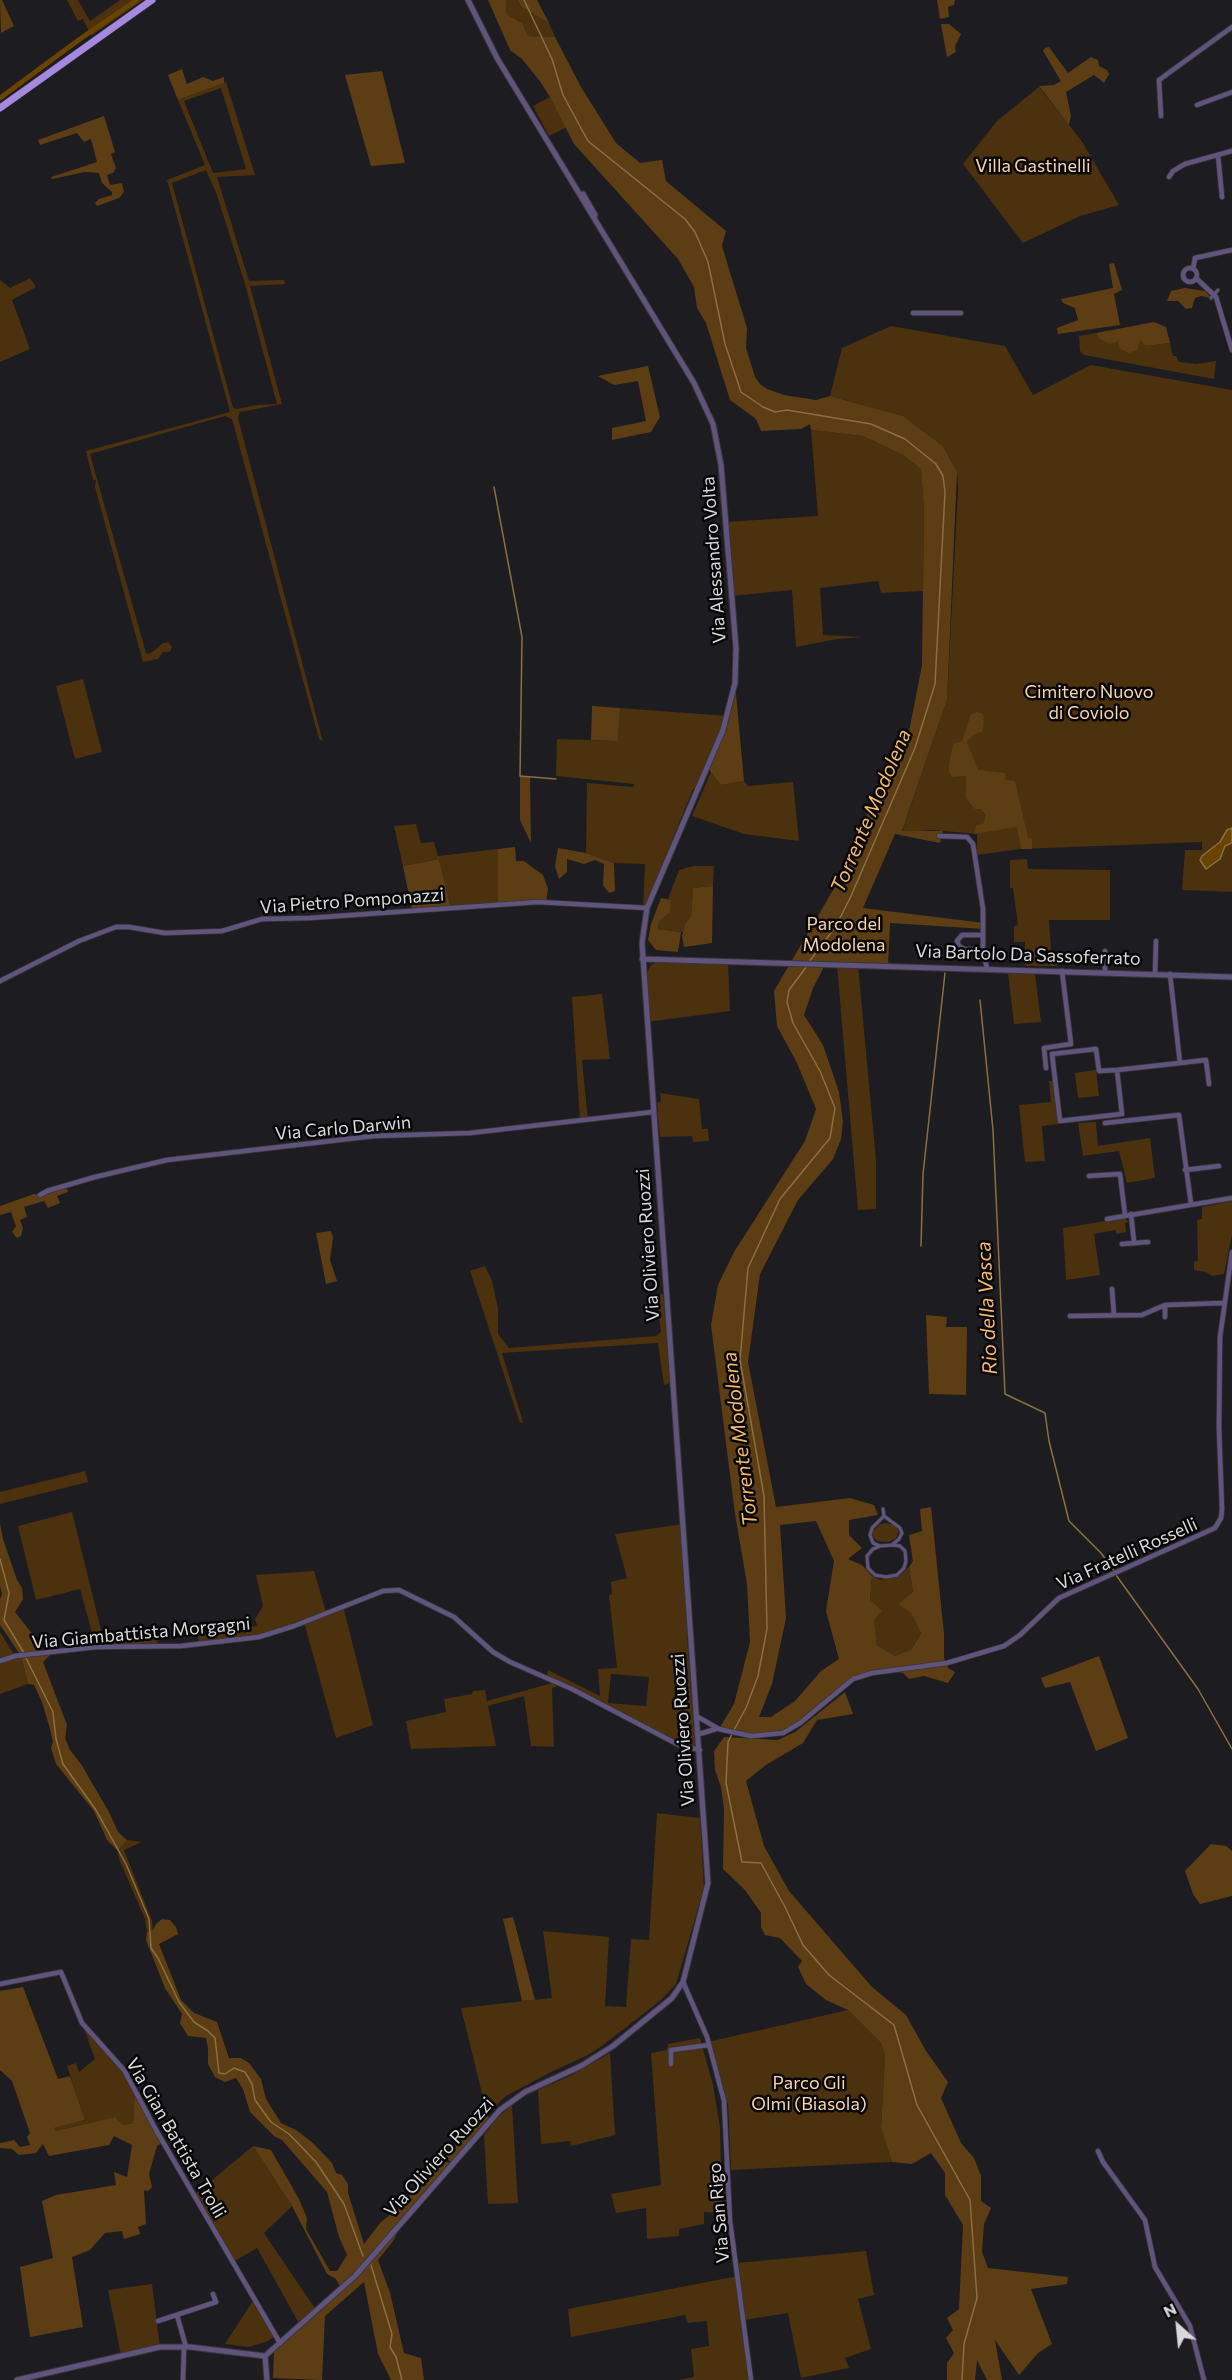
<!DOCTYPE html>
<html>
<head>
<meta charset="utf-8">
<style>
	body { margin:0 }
	#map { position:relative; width:1232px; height:2380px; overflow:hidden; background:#1d1c20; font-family:Commissioner,sans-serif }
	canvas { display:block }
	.north { position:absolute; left:1148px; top:2296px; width:60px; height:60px; -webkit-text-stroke:4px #070708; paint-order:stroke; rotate:333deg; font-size:16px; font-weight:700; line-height:24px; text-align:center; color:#d8d7da }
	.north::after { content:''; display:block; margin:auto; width:21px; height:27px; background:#d8d7da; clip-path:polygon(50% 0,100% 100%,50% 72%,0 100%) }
</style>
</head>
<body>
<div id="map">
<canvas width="1232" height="2380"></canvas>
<div class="north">N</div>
</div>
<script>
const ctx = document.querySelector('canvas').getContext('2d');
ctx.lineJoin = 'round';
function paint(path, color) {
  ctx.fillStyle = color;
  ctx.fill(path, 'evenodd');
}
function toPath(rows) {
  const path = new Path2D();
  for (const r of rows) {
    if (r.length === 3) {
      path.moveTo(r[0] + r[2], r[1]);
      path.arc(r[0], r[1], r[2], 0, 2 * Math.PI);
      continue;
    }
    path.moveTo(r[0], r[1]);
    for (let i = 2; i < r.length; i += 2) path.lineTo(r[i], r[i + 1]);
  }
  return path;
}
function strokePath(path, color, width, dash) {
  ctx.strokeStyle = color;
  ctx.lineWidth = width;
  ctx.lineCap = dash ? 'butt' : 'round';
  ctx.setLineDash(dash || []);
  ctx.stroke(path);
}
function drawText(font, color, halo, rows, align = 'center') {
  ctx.font = font + ' Commissioner,sans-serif';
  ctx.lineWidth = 5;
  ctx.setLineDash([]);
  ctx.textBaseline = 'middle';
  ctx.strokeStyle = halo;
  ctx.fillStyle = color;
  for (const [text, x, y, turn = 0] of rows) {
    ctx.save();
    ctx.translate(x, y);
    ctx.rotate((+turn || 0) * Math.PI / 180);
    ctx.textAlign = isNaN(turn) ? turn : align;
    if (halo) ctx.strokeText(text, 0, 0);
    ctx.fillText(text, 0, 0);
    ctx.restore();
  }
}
paint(toPath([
	[67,0,78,0,90,21,120,0,143,0,91,36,83,19,78,21],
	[506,0,518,0,521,7,549,23,555,37,527,36,522,23,506,14],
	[226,82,255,175,217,177,249,281,284,280,285,284,250,286,282,404,240,412,238,418,323,742,319,739,232,419,225,416,90,454,146,653,148,654,155,650,163,643,168,642,172,647,170,652,163,652,158,659,143,662,95,487,96,480,93,480,86,451,230,412,167,180,205,165,178,100],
	[221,88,246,169,213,173,184,101],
	[206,170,217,195,245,284,277,404,257,405,237,409,233,408,172,183],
	[1039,87,1081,140,1119,205,1080,216,1023,243,963,164,997,121],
	[550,97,567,127,549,136,533,106],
	[30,278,36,287,12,300,30,349,0,362,0,280,10,288],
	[891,326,1005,346,1033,395,1091,365,1232,390,1232,892,1182,890,1185,850,1202,850,1202,842,1020,849,977,855,977,834,934,830,902,832,947,700,958,489,957,472,943,446,903,416,830,396,842,348],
	[1096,333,1100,339,1140,339,1147,346,1170,343,1173,356,1176,356,1179,362,1197,364,1216,361,1214,379,1084,355,1080,351,1079,336],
	[811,430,863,436,903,455,921,469,924,509,923,591,881,593,878,581,820,588,823,635,862,637,837,639,796,647,792,590,732,596,726,522,818,516],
	[83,679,102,752,75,759,56,686],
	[620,708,728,716,698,789,693,789,664,860,647,908,643,908,645,864,614,863,586,853,587,783,633,787,634,784,556,776,557,739,618,741],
	[711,772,721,785,744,781,748,786,793,782,799,841,744,834,692,816],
	[416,824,421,843,434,842,438,856,498,849,498,904,451,908,439,859,403,866,394,826],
	[1027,859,1028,869,1110,870,1110,920,1049,920,1051,951,1055,952,1057,966,1025,966,1025,942,1014,942,1014,926,1018,925,1013,888,1010,888,1010,860],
	[694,866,714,866,713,886,693,888,691,916,685,924,683,932,658,929,659,921,671,900,668,899,679,870],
	[662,960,728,961,730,1011,647,1022,644,979,651,965],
	[837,965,858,965,876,1160,876,1209,858,1210],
	[1008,973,1035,974,1041,1022,1014,1024],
	[602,994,610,1059,582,1060,588,1120,580,1120,572,997],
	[1096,1070,1099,1096,1078,1098,1075,1073],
	[1049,1081,1055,1081,1059,1124,1042,1126,1045,1161,1025,1162,1019,1105,1051,1102],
	[660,1093,699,1099,702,1129,708,1129,709,1141,693,1142,692,1136,660,1137,657,1103,661,1101],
	[1096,1122,1098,1146,1150,1138,1155,1178,1127,1183,1119,1151,1083,1156,1078,1123],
	[1232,1201,1232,1235,1224,1274,1212,1276,1206,1272,1194,1270,1194,1262,1198,1261,1197,1220,1202,1219,1202,1207],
	[1124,1218,1129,1222,1125,1223,1126,1232,1117,1234,1115,1230,1094,1234,1100,1275,1066,1280,1063,1228],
	[485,1266,492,1281,498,1308,498,1334,509,1348,656,1336,661,1332,656,1295,663,1294,670,1383,664,1385,658,1343,502,1353,523,1422,520,1423,470,1271],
	[85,1471,88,1482,0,1504,0,1492],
	[72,1512,103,1638,157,1639,158,1646,96,1647,80,1589,36,1600,18,1526],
	[886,1523,894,1525,899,1531,896,1538,889,1542,877,1541,873,1537,873,1531,880,1524],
	[683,1524,684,1578,692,1634,687,1635,695,1747,682,1744,563,1684,552,1688,554,1747,531,1746,524,1696,488,1706,496,1746,411,1749,406,1721,446,1712,444,1699,472,1694,473,1691,485,1690,487,1701,556,1682,547,1677,548,1670,600,1696,598,1669,617,1668,609,1595,612,1594,611,1582,627,1578,615,1534],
	[611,1674,649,1677,646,1706,608,1703],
	[909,1567,913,1592,911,1613,921,1633,912,1649,895,1656,877,1645,870,1600,872,1576,881,1580,899,1576],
	[314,1571,326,1612,343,1606,373,1725,336,1738,304,1622,274,1633,199,1644,198,1634,257,1626,255,1619,263,1606,256,1575],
	[0,1632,15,1656,21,1656,28,1684,0,1694],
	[657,1813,700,1818,704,1888,676,1984,661,2000,602,2046,586,2056,551,2072,506,2096,487,2114,461,2008,552,1998,543,1931,609,1937,605,2006,626,2007,631,1939,649,1940],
	[127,1840,142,1842,124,1850,152,1921,153,1931,147,1932,145,1919,119,1859,118,1851],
	[848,2010,881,2043,885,2056,881,2128,892,2162,731,2170,728,2103,724,2103,708,2042],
	[82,2023,124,2070,135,2091,133,2123,123,2125,115,2117,55,2131,53,2128,85,2120,67,2066,76,2063,79,2072,95,2059],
	[700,2038,713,2085,720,2127,722,2213,704,2212,704,2224,679,2229,679,2236,647,2239,646,2208,616,2213,611,2194,661,2185,651,2053,667,2050,668,2044],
	[610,2053,615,2135,571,2146,570,2141,541,2144,538,2090,572,2075],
	[512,2105,518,2203,488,2204,484,2135,496,2119],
	[253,2146,292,2206,264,2233,316,2310,300,2325,257,2248,233,2262,194,2195],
	[866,2251,874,2295,858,2299,871,2349,845,2358,849,2368,801,2378,788,2313,744,2320,751,2380,679,2380,694,2377,691,2349,709,2346,707,2321,688,2323,685,2315,571,2337,568,2309,738,2276,737,2263],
	[152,2284,160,2347,121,2355,108,2290],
	[254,2299,275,2336,268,2341,249,2347,225,2344]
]), '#4b310e');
paint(toPath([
	[0,0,2,0,14,26,1,33],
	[488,0,506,0,506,14,522,23,528,36,555,37,581,87,616,143,640,163,662,160,666,181,726,231,722,246,747,328,746,348,755,377,760,384,767,389,784,395,816,400,830,396,903,416,943,446,957,472,947,700,902,831,943,831,940,843,895,834,863,908,984,923,985,929,890,923,888,966,825,965,813,988,804,1015,823,1045,839,1092,843,1122,841,1139,833,1159,798,1200,760,1274,748,1362,776,1507,850,1498,874,1505,878,1515,849,1520,849,1535,862,1548,848,1559,862,1565,872,1576,870,1600,882,1611,874,1620,877,1645,895,1656,912,1649,921,1633,911,1613,899,1604,913,1592,909,1567,913,1561,909,1535,922,1531,920,1509,931,1507,944,1634,944,1658,948,1668,955,1672,948,1683,924,1676,909,1679,903,1673,892,1671,853,1679,792,1728,765,1736,719,1729,734,1704,750,1642,747,1584,735,1514,711,1325,718,1285,734,1252,805,1141,816,1109,797,1063,777,1026,774,991,857,849,868,812,897,771,906,747,922,665,924,509,921,469,903,455,863,436,811,430,810,424,801,429,761,431,756,419,730,400,706,323,697,308,694,287,678,259,574,144,550,97,539,80,522,59,510,50],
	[816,1521,834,1561,826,1611,839,1659,821,1671,795,1701,771,1717,759,1717,772,1684,786,1618,780,1525],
	[518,0,537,0,549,23,521,7],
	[937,0,955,0,954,5,948,7,949,17,940,19],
	[941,24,949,24,961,34,955,46,956,52,947,57],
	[1049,47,1068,73,1091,57,1098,60,1099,66,1107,70,1109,74,1104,83,1094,75,1066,92,1071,116,1069,125,1039,86,1054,85,1061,81,1043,51,1045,48],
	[182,69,187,84,203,77,213,81,224,77,224,83,178,100,168,75],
	[382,71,405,163,371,166,345,75],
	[104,116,115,152,111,154,116,168,113,173,107,175,110,185,122,183,124,192,119,198,97,206,95,203,99,199,112,195,112,192,102,183,99,173,85,172,52,179,51,177,97,162,91,139,84,142,77,133,40,145,38,140],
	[1114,263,1122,290,1114,294,1120,325,1058,334,1057,328,1078,320,1075,308,1063,303,1061,299,1113,288,1109,264],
	[1185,288,1205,291,1211,298,1201,296,1195,298,1192,308,1186,309,1178,301,1167,301,1171,291],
	[1154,322,1166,327,1170,343,1146,346,1140,340,1137,350,1129,353,1120,349,1118,341,1110,344,1100,339,1096,333],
	[648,366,660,417,651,432,612,440,612,428,646,421,638,381,614,385,598,376],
	[735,683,744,781,721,785,707,767,728,716],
	[592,706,620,708,618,741,591,740],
	[977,712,983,714,984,717,983,731,972,736,967,742,978,770,1005,773,1006,780,1015,781,1028,838,1032,839,1032,849,1021,849,1017,827,974,834,976,826,984,823,986,815,981,809,975,809,966,798,966,776,952,777,949,772,949,764,953,744,962,741,971,714],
	[520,776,530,777,531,843,520,820],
	[515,847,516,861,524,861,543,875,548,889,546,902,498,904,498,849],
	[558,848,586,853,614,863,615,891,609,893,603,885,604,864,595,860,584,864,567,859,567,872,559,879,555,866],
	[439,859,451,908,412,910,403,866],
	[713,886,712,943,684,947,682,936,685,924,691,916,693,888],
	[661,898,671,900,670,912,659,921,658,929,681,932,678,952,656,950,648,940,651,924],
	[66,1185,68,1192,57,1196,60,1203,48,1208,44,1201,24,1207,27,1217,20,1220,23,1228,21,1236,17,1238,12,1232,16,1226,11,1212,0,1215,0,1206,34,1194,40,1195],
	[331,1231,333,1238,330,1260,337,1281,326,1284,316,1233],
	[926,1315,947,1317,946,1327,967,1327,966,1395,929,1394],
	[0,1523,3,1539,17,1580,22,1588,23,1599,15,1612,37,1640,42,1653,53,1652,43,1662,67,1725,65,1738,70,1750,81,1764,109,1812,118,1832,127,1840,118,1851,107,1840,94,1811,56,1764,51,1748,53,1742,50,1729,42,1702,34,1685,28,1684,21,1656,0,1625,0,1599,2,1594,0,1586],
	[1099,1656,1128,1738,1096,1751,1070,1682,1045,1688,1041,1678],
	[845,1692,853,1714,817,1720,803,1743,766,1765,746,1781,764,1846,789,1891,872,1987,906,2015,926,2051,948,2082,941,2098,961,2143,974,2158,981,2176,981,2201,991,2208,984,2224,982,2252,988,2268,1068,2277,1067,2284,1031,2289,1052,2344,1038,2353,1019,2375,995,2340,1002,2380,987,2380,977,2360,975,2380,947,2380,947,2363,954,2353,946,2338,953,2330,947,2318,959,2309,963,2225,945,2195,945,2173,931,2153,912,2164,892,2162,881,2128,885,2056,881,2043,848,2010,826,2000,806,1984,798,1967,802,1961,780,1938,765,1935,761,1927,761,1913,745,1890,723,1869,724,1809,721,1787,715,1770,714,1751,724,1737,778,1740,795,1732],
	[1211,1844,1226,1846,1232,1851,1232,1896,1200,1904,1193,1894,1185,1871],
	[513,1917,535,2000,522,2001,503,1919],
	[162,1919,170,1920,176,1927,178,1934,159,1944,181,2000,194,2013,217,2022,229,2058,241,2058,249,2063,261,2079,266,2099,281,2123,296,2130,313,2143,332,2163,336,2173,342,2175,348,2184,348,2193,364,2244,380,2223,398,2208,442,2161,451,2163,445,2155,451,2152,481,2117,487,2114,490,2120,405,2217,393,2241,378,2260,390,2293,404,2353,421,2358,424,2380,391,2380,378,2354,364,2282,325,2316,322,2380,273,2378,274,2349,341,2288,336,2279,327,2274,292,2206,253,2146,271,2150,299,2199,307,2218,306,2229,330,2271,337,2271,347,2255,339,2237,327,2192,282,2140,274,2136,250,2112,243,2089,236,2078,225,2082,215,2077,208,2064,208,2048,206,2038,188,2036,180,2023,182,2014,165,1988,146,1940,147,1932,153,1930,156,1924],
	[23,1987,58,2079,70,2076,85,2120,54,2128,55,2131,115,2117,123,2125,133,2123,135,2091,163,2142,157,2146,149,2174,152,2187,148,2191,144,2190,146,2224,138,2227,140,2234,124,2239,122,2231,105,2233,90,2250,72,2257,83,2327,30,2337,20,2267,53,2258,42,2201,56,2195,116,2185,114,2172,127,2177,132,2145,114,2136,109,2145,49,2156,43,2144,36,2153,19,2155,12,2149,0,2148,0,2143,14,2140,20,2147,30,2145,27,2137,30,2133,12,2081,0,2070,0,1991]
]), '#5d3e14');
const water = toPath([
	[1232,828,1232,843,1225,846,1220,859,1206,869,1200,860,1202,856,1220,842,1227,830,1232,828]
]);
paint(water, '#6a4301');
strokePath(water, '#8b6f42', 1.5);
strokePath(toPath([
	[524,0,552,59,563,95,588,141,685,219,695,232,708,262,725,344,741,392,763,407,775,412,787,410,871,424,905,439,936,464,943,476,945,492,935,684,915,748,851,896,836,926,809,962],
	[494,487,522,637,520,776,556,779],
	[980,1000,993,1130,1005,1394,1045,1413,1049,1441,1069,1521,1101,1553,1114,1571],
	[921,1246,923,1174,945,973],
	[0,1559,9,1593,4,1620,24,1653],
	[1116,1575,1198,1689,1232,1749],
	[26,1658,53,1712,56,1739,63,1764,96,1810,126,1864,149,1919,151,1948,158,1958,179,2002,194,2022,208,2031,215,2038,219,2073,225,2074,234,2068,245,2072,252,2084,255,2100,271,2122,289,2134,316,2162,344,2204,363,2256],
	[734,1730,746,1708,758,1676,767,1629,764,1496,740,1360,748,1268,780,1199,830,1138,835,1108,820,1071,793,1023,787,1002,789,990,807,966],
	[732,1734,728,1742,726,1783,742,1862,761,1863,785,1907,803,1945,829,1975,894,2025,917,2105,970,2200,977,2298,964,2344,962,2380],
	[371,2265,392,2334,390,2347,396,2357,402,2380]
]), '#8b6f42', 1.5);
strokePath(toPath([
	[0,98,80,39,137,0]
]), '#6a4301', 5);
const pedestrian = toPath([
	[1211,298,1218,290],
	[883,1509,884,1516,872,1528,870,1535,873,1543,880,1546,873,1549,867,1556,868,1568,875,1575,886,1577,897,1575,904,1568,906,1561,905,1551,900,1546,892,1545,899,1539,902,1533,900,1528,884,1516],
	[880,1546,892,1545]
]);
const minor = toPath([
	[1197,105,1232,92],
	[1161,116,1159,80,1232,27],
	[1218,155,1222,197],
	[1169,177,1173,171,1185,164,1232,151],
	[1190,275,7],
	[1193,269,1195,258,1232,250],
	[1196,278,1216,297,1232,350],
	[913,313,961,313],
	[939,836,967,837,973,844,983,909,983,950,987,969],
	[983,950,964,949,959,946,957,941,962,935,983,935],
	[1105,973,1105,951],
	[1155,974,1156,941],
	[0,981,79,941,116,927,129,927,165,933,222,931,262,919,310,918,538,902,647,908],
	[1180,1063,1206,1060,1209,1084],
	[1046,1068,1044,1048,1071,1044,1062,971],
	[1117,1070,1099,1071,1096,1049,1052,1054,1060,1121,1122,1114,1117,1070,1180,1063,1170,974],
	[1105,1123,1179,1115,1191,1204],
	[1185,1170,1219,1166],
	[1089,1176,1120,1174,1125,1215],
	[40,1195,47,1191,95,1177,167,1160,374,1136,470,1133,653,1112],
	[1131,1214,1134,1242],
	[1107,1219,1232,1198],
	[1122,1244,1148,1242],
	[1112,1289,1114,1315],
	[1165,1305,1165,1317],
	[1070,1316,1142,1315,1165,1305,1223,1303],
	[0,1661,15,1656,96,1647,181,1646,259,1637,294,1626,383,1591,399,1590,454,1617,493,1652,510,1662,572,1689,679,1745,700,1750],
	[698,1717,719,1729,751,1736,783,1733,800,1723,853,1679,872,1673,947,1663,1004,1646,1020,1635,1059,1598,1215,1528,1221,1518,1222,1509,1219,1428,1220,1337,1232,1252],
	[699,1734,716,1729],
	[683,1982,707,2037,724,2101,730,2221,751,2380],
	[0,1984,61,1972,82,2023,124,2070,156,2130,280,2343],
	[671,2064,671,2050,709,2045],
	[1098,2151,1103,2162,1145,2220,1155,2267,1190,2326,1204,2380],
	[177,2315,186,2347],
	[158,2321,216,2302,213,2294],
	[183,2380,184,2347]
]);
const tertiary = toPath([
	[583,194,595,215],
	[642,959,1232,977],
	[265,2356,355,2276,500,2110,525,2092,581,2066,613,2046,672,1998,683,1982,708,1883,642,943,647,908,723,730,735,683,736,648,721,465,713,424,694,383,497,58,468,0],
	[265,2356,267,2380],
	[17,2380,160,2347,190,2347,265,2356]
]);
const primary = toPath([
	[0,108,152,0]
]);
strokePath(pedestrian, '#37363a', 4.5);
strokePath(minor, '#37363a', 6);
strokePath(tertiary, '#37363a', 7);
strokePath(primary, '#37363a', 8);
strokePath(pedestrian, '#60547d', 3);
strokePath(minor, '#60547d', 4.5);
strokePath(tertiary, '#60547d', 5);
strokePath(primary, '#a589e0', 7);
drawText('18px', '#fad4a8', '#070708', [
	["Villa Gastinelli",1033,166],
	["Cimitero Nuovo",1089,692],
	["di Coviolo",1089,713],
	["Parco del",844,924],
	["Modolena",844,945],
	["Parco Gli",809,2083],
	["Olmi (Biasola)",809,2104]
]);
drawText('18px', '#d8d7da', '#070708', [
	["Via Alessandro Volta",714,560,-94],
	["Via Pietro Pomponazzi",352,901,-4],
	["Via Bartolo Da Sassoferrato",1028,955,2],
	["Via Carlo Darwin",343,1128,-5],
	["Via Oliviero Ruozzi",648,1245,-94],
	["Via Fratelli Rosselli",1127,1554,-24],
	["Via Giambattista Morgagni",141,1633,-5],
	["Via Oliviero Ruozzi",683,1730,-94],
	["Via Gian Battista Trolli",176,2138,60],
	["Via Oliviero Ruozzi",439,2157,-48],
	["Via San Rigo",719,2213,-95]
]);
drawText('italic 20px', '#f6b86b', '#070708', [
	["Torrente Modolena",871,811,-67],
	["Rio della Vasca",987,1308,-93],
	["Torrente Modolena",740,1439,-97]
]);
</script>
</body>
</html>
